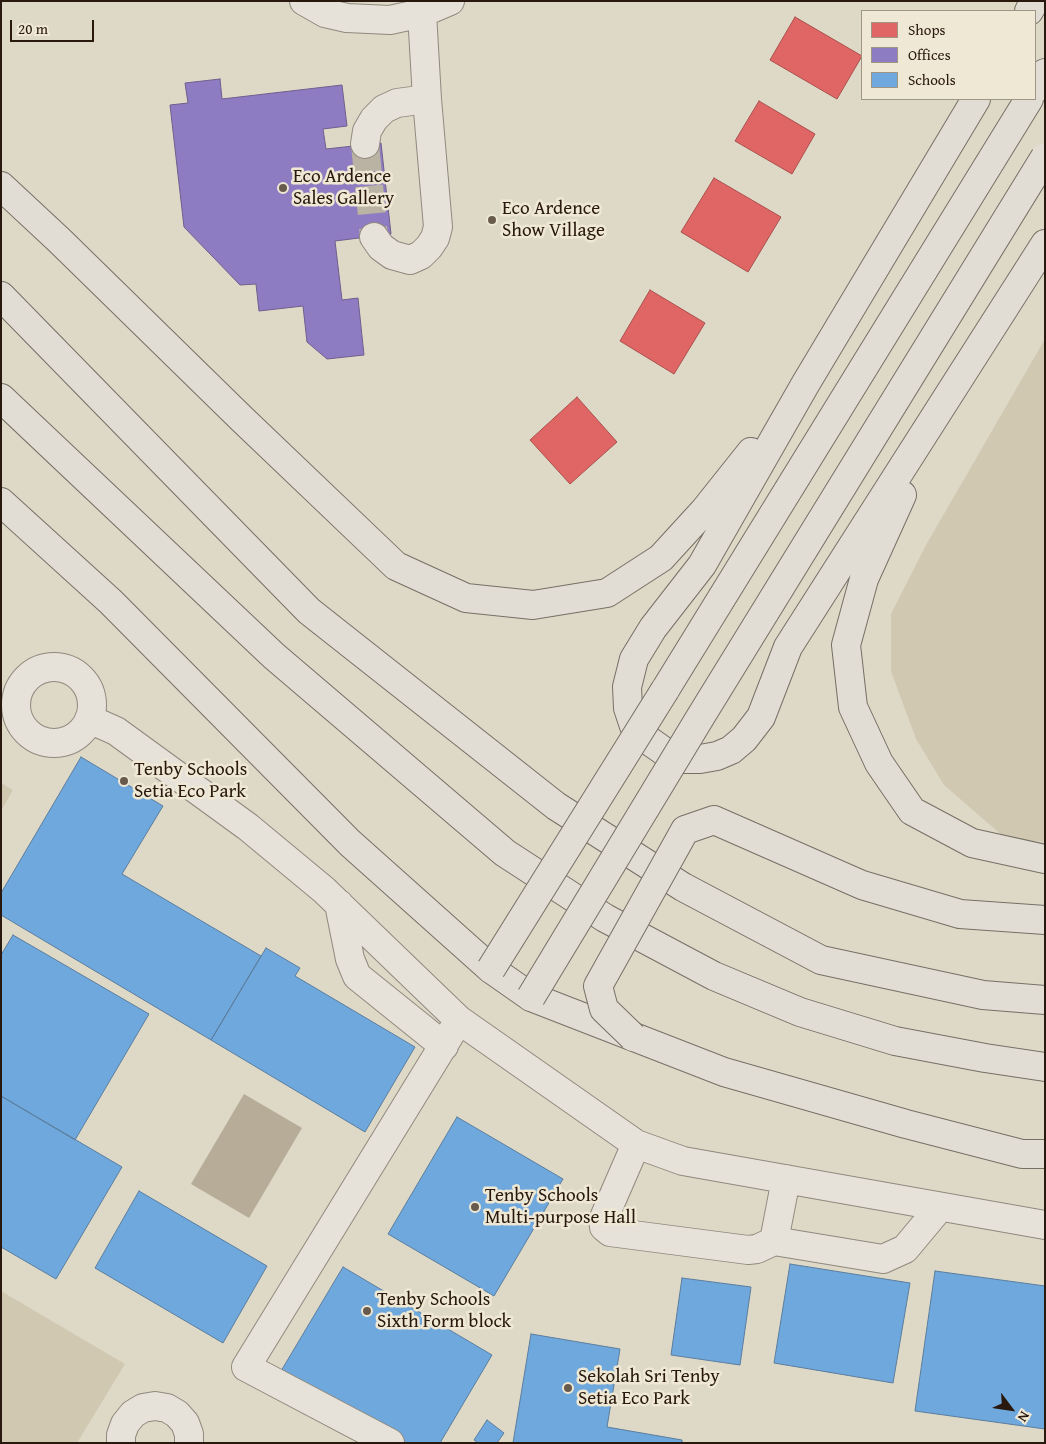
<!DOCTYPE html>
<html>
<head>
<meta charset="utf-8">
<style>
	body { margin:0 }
	#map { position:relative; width:1046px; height:1444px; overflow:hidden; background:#ded8c7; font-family:"Gentium Book Plus",serif }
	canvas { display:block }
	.frame { position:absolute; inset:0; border:2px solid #28180d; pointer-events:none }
	.legend { position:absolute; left:861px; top:10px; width:175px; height:90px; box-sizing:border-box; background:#efe8d5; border:1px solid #9f9585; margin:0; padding:6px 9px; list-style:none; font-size:15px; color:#28180d }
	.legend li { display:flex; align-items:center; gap:10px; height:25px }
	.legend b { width:25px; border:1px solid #9f9585 }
	.north { position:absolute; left:986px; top:1384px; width:50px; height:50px; -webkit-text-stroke:4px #efe8d5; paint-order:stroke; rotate:121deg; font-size:14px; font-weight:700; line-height:20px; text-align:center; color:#28180d }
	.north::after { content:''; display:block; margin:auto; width:18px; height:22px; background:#28180d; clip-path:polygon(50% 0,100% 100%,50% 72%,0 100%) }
	.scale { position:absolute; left:10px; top:20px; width:84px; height:22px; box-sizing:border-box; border:2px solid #28180d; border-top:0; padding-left:6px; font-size:15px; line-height:18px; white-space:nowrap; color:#28180d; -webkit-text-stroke:4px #efe8d5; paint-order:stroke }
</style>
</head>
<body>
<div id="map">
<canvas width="1046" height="1444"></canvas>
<div class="frame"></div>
<ul class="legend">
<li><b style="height:14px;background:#e06666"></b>Shops</li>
<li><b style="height:14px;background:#8e7cc3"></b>Offices</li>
<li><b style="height:14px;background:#6fa8dc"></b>Schools</li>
</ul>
<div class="north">N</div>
<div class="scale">20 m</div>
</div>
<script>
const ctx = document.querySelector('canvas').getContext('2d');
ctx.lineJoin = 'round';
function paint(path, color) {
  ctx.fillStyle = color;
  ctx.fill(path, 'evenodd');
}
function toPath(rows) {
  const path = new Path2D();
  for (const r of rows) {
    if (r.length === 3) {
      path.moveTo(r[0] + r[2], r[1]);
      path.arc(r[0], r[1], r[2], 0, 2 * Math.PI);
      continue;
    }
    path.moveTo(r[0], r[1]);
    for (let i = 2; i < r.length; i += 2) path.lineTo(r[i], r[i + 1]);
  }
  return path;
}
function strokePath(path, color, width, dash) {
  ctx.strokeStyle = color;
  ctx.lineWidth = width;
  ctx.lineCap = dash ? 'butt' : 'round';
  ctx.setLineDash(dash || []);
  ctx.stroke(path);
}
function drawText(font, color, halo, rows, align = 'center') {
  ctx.font = font + ' "Gentium Book Plus",serif';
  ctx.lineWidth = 5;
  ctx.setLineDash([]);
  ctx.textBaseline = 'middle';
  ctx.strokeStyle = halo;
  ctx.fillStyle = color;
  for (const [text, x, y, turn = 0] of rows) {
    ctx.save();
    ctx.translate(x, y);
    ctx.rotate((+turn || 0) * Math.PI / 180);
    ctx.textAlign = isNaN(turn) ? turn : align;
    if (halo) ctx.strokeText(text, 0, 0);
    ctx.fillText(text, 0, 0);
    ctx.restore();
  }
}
paint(toPath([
	[1045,339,1045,842,1005,838,944,785,916,739,891,671,891,614,926,545],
	[1,783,13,790,1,811],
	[1,1291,125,1364,77,1443,1,1443]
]), '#d1c8b2');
paint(toPath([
	[244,1094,302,1128,249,1218,191,1184]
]), '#b7ac97');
const shops = toPath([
	[795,17,862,56,837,99,770,60,795,17],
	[759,101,815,134,792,174,735,141,759,101],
	[714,178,781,217,748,272,681,232,714,178],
	[650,290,705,323,674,374,620,341,650,290],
	[577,397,617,442,570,484,530,440,577,397]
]);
paint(shops, '#e06666');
strokePath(shops, '#a94f4b', 1);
const offices = toPath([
	[220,79,222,99,342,85,347,126,323,129,326,149,381,143,391,234,335,241,342,300,358,298,364,355,327,359,307,342,303,306,259,311,256,284,240,285,184,227,170,105,188,103,185,83,220,79]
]);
paint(offices, '#8e7cc3');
strokePath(offices, '#6f5e8c', 1);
const schools = toPath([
	[81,757,163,806,122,874,261,956,211,1040,1,915,1,893,81,757],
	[13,935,149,1014,75,1140,1,1096,1,955,13,935],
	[266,948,300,968,295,976,415,1047,365,1132,211,1040,266,948],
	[1,1096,122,1167,56,1279,1,1247,1,1096],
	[457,1117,563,1179,494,1296,388,1234,457,1117],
	[139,1191,267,1266,223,1343,95,1268,139,1191],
	[790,1264,910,1283,893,1383,774,1363,790,1264],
	[343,1267,492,1355,440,1443,403,1443,281,1371,343,1267],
	[935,1271,1045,1286,1045,1429,915,1411,935,1271],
	[682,1278,751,1287,740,1365,671,1355,682,1278],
	[531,1334,620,1349,607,1427,682,1440,682,1443,513,1443,531,1334],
	[487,1420,504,1433,497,1443,478,1443,474,1440,487,1420]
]);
paint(schools, '#6fa8dc');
strokePath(schools, '#5a7d9e', 1);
strokePath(toPath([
	[365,144,374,237]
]), '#bab2a2', 28, [28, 14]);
const minor = toPath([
	[304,1,325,13,347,18,390,20,422,13,450,1],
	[365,144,367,131,374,119,384,109,397,103,427,99],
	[374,237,381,247,392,255,410,260,421,255,429,247,435,238,438,227,427,99,422,13],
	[54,705,38],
	[89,719,116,731,248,827,324,890,459,1020,636,1144,683,1161,1045,1225],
	[339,904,350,959,357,976,444,1046],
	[636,1144,603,1220,604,1227,610,1232,748,1250,757,1249,774,1241,786,1179],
	[774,1241,883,1259,905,1249,940,1207],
	[121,1443,121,1435,125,1424,133,1414,143,1408,155,1406,167,1408,177,1414,185,1423,189,1434,189,1443],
	[390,1443,246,1367,459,1020]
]);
const highway = toPath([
	[1029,11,1035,1],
	[1035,89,1045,73],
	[976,99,806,383,702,565,653,628,634,659,627,687,628,708,634,726,648,740,665,752,681,759,700,759,717,756,731,750,744,739,761,717,788,647,1045,244],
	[1,186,59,240,242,419,396,566,466,598,533,605,607,593,661,558,704,511,751,452],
	[1,296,309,611,556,806,683,887,821,960,983,995,1045,1000],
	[1,398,274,656,505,853,605,918,714,976,800,1012,895,1041,985,1058,1045,1067],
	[902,495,864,579,846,645,853,707,879,763,912,811,972,843,1045,859],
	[1,502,111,602,350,843,491,969,531,997,724,1072,906,1124,1022,1154,1045,1154],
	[665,690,1029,99]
]);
strokePath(minor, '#8f897e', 30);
strokePath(highway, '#757066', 30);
strokePath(minor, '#e6e2da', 28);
strokePath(highway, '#e1ddd4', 28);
const highwayBridge = toPath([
	[491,969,665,690],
	[531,997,701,716,1045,157],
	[633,1037,604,1009,598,986,685,830,714,820,862,885,960,914,1045,920]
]);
strokePath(highwayBridge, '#757066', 30, []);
strokePath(highwayBridge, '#e1ddd4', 28);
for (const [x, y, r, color] of [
	[283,188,5,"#685b4e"],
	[492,220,5,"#685b4e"],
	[124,781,5,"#685b4e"],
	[475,1207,5,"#685b4e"],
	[367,1311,5,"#685b4e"],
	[568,1388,5,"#685b4e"]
]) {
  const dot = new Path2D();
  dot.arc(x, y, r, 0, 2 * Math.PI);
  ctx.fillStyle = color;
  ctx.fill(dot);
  strokePath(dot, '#efe8d5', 2);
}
drawText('19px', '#28180d', '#efe8d5', [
	["Eco Ardence",293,177],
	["Sales Gallery",293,199],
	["Eco Ardence",502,209],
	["Show Village",502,231],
	["Tenby Schools",134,770],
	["Setia Eco Park",134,792],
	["Tenby Schools",485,1196],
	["Multi-purpose Hall",485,1218],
	["Tenby Schools",377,1300],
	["Sixth Form block",377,1322],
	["Sekolah Sri Tenby",578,1377],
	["Setia Eco Park",578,1399]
], 'left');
</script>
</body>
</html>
